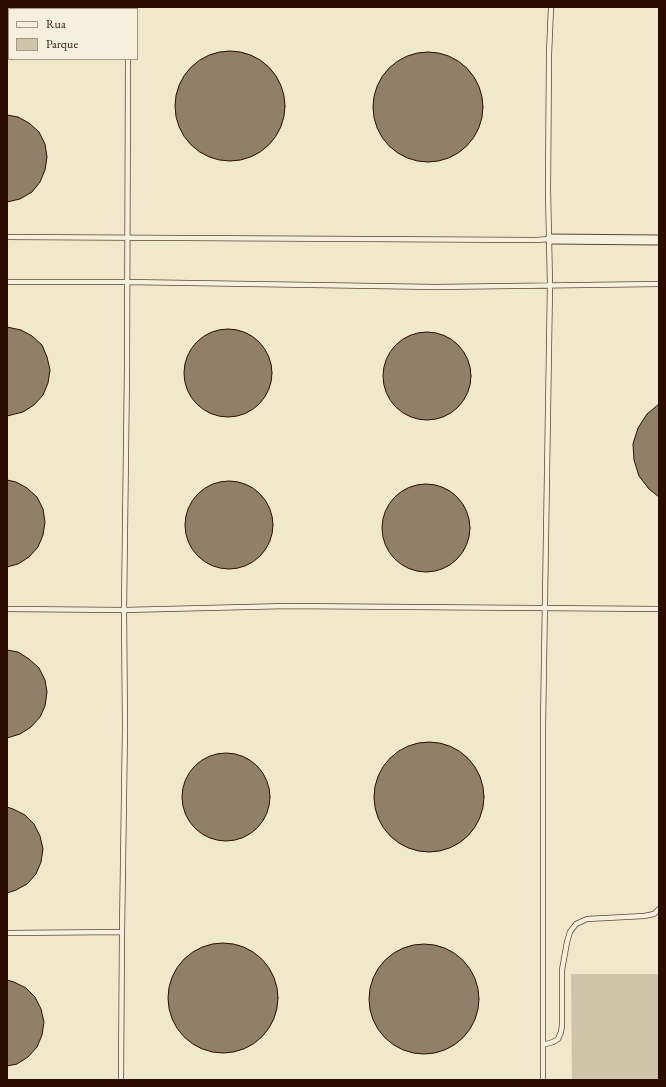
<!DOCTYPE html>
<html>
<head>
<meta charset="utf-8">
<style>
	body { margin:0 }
	#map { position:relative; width:666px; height:1087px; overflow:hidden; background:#f0e8cb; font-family:"EB Garamond",serif }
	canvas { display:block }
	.frame { position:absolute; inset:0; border:8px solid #2b0d00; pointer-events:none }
	.legend { position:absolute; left:8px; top:8px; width:130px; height:52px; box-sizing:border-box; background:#f5f0dd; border:1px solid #a49585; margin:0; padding:5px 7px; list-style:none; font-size:12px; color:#2b0d00 }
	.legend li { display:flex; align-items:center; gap:8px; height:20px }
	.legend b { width:20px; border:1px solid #a49585 }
</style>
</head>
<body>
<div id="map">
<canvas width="666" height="1087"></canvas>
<div class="frame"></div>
<ul class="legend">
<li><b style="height:5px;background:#f5f0dd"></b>Rua</li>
<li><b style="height:11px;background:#cfc3a8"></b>Parque</li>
</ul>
</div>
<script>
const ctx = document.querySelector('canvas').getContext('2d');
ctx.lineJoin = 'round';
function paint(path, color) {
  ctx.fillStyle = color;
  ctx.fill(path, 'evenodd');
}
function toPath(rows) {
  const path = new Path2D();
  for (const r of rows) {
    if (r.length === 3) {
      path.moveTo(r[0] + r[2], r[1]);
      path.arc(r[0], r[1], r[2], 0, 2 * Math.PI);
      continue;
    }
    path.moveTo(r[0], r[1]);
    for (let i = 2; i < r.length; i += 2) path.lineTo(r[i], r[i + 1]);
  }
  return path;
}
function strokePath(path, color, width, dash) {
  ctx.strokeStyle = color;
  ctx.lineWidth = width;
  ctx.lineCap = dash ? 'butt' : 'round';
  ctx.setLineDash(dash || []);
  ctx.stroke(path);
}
paint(toPath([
	[571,974,659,974,659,1080,572,1080]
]), '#cfc3a8');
const building = toPath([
	[230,106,55],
	[428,107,55],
	[7,115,18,117,29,123,39,132,45,144,47,157,45,170,40,182,32,192,20,199,7,202,7,115],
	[7,327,21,330,32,336,42,345,47,357,50,370,48,383,43,395,34,405,23,412,7,416,7,327],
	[228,373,44],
	[427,376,44],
	[659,404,659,497,649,489,639,476,634,460,633,444,638,428,647,414,659,404],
	[7,480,16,482,27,488,37,497,43,509,45,522,43,535,38,547,29,557,18,564,7,567,7,480],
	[229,525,44],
	[426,528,44],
	[7,650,18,652,29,659,39,668,45,680,47,692,45,706,40,717,31,727,20,734,7,738,7,650],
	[429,797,55],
	[226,797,44],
	[7,807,13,809,25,815,34,824,40,836,43,849,41,862,36,874,27,884,16,890,7,893,7,807],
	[223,998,55],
	[424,999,55],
	[7,980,14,982,26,988,35,997,41,1009,44,1022,42,1035,37,1047,28,1057,17,1064,7,1066,7,980]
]);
paint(building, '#917f6a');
strokePath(building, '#2b0d00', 1);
const service = toPath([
	[128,9,128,7],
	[7,237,536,240,550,239],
	[7,282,127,282,436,287,659,284],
	[7,609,124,610,287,606,659,609],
	[7,933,122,932],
	[543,1045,553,1042,558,1039,561,1032,562,1025,562,970,567,942,570,932,576,924,587,919,644,916,654,914,659,909],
	[121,1080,122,932,125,728,124,610,127,369,128,59],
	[543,1080,543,725,550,285,548,190,549,54,551,7]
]);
const minor = toPath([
	[550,239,659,240]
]);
strokePath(service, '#5c4433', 6);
strokePath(minor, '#5c4433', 11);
strokePath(service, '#f5f0dd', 4.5);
strokePath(minor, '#f5f0dd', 9);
</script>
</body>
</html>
